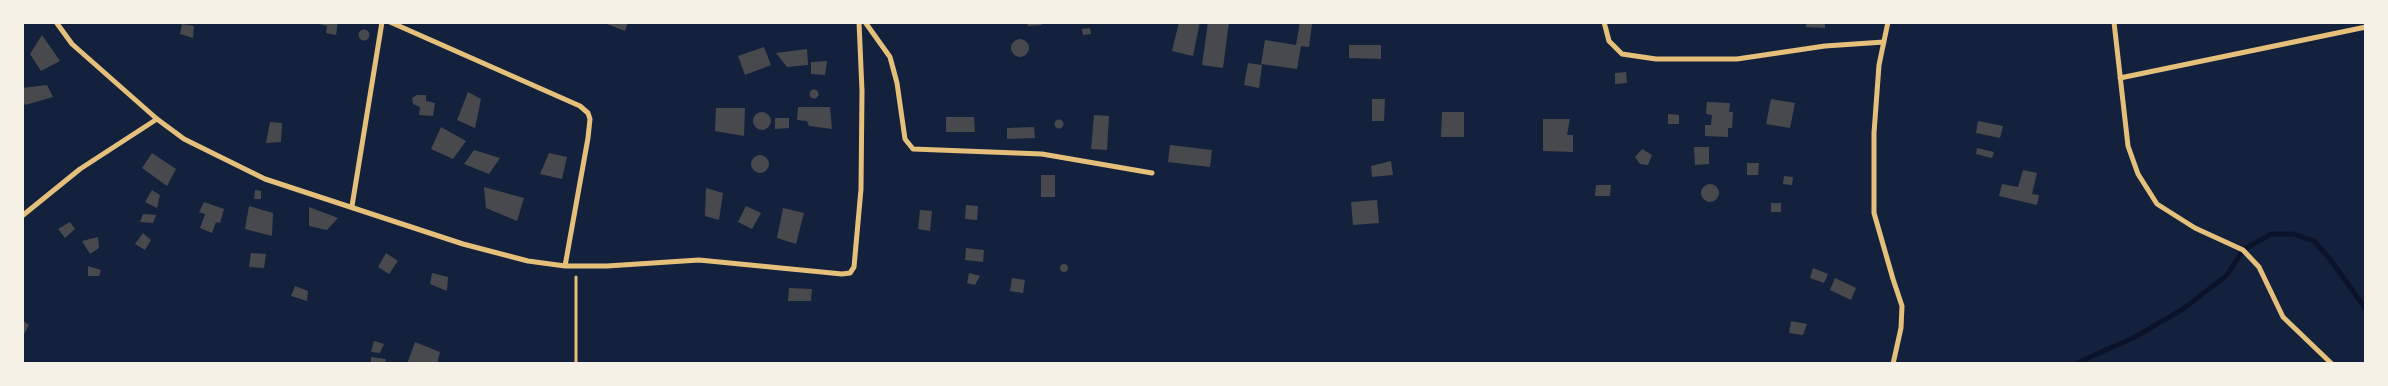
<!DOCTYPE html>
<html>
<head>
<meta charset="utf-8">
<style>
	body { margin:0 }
	#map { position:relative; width:2388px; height:386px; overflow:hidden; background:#14213d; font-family:"Alegreya Sans",sans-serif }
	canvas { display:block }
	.frame { position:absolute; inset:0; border:24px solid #f6f1e7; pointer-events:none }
</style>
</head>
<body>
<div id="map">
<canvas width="2388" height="386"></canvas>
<div class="frame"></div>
</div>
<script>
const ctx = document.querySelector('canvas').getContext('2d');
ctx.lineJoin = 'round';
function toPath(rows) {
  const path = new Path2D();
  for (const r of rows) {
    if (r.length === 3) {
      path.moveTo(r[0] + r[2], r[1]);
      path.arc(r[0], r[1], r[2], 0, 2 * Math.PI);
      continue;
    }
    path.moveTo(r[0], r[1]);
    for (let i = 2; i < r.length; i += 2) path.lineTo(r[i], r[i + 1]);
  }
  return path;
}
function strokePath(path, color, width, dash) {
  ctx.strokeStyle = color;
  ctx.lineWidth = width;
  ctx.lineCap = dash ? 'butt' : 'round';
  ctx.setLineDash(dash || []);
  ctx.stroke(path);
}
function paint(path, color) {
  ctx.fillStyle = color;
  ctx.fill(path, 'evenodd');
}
strokePath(toPath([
	[2075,364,2135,337,2183,309,2227,275,2243,250,2271,234,2293,234,2314,241,2329,258,2366,309]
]), '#0b132b', 5);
paint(toPath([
	[311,22,338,22,336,35,326,33,327,26],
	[602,22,628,22,625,31],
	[1027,22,1042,22,1042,25,1028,26],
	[1179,22,1200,22,1193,56,1172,51],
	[1208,22,1229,22,1223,68,1202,65],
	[1300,22,1312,24,1309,47,1301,46,1297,69,1261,64,1265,40,1296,45],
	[1807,22,1825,22,1825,28,1806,27],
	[182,24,194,26,193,38,180,34],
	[1090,28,1091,34,1083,35,1082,29],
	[364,35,5.5],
	[42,35,60,61,41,71,30,54],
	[1020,48,9],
	[1349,45,1381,45,1381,59,1349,58],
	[764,47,771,65,745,75,738,56],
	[807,49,808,65,787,67,776,53],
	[827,61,825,75,811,74,811,62],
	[1248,63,1262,65,1259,88,1244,85],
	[1626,72,1627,83,1615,84,1615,73],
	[47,85,53,97,25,105,22,99,22,88],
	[814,94,4.5],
	[468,92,481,99,475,128,457,120],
	[417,95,426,95,426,101,435,103,433,116,419,115,420,107,413,104,412,98],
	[1372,99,1385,99,1384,121,1372,121],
	[1771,99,1795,103,1790,128,1766,124],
	[1707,102,1730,103,1729,112,1733,112,1732,128,1728,128,1728,137,1705,136,1705,125,1711,125,1712,115,1706,114],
	[798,107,830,107,832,129,809,126,807,121,797,120],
	[716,108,745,108,744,136,715,131],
	[762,121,9],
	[1442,112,1464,112,1464,137,1441,137],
	[1668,114,1679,115,1679,124,1668,124],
	[1094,115,1109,116,1107,150,1091,149],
	[946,117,974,117,975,132,946,132],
	[775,118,789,118,789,128,775,129],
	[1543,119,1570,119,1567,135,1573,135,1573,152,1543,151],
	[1059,124,4.5],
	[1978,121,2003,126,2000,138,1976,133],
	[270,122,282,123,281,142,266,143],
	[441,127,466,141,453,159,431,149],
	[1034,127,1035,138,1007,139,1007,128],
	[1170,145,1212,150,1210,167,1168,162],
	[1694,147,1709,147,1709,164,1695,165],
	[1977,148,1994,152,1992,158,1976,154],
	[1642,149,1652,155,1648,165,1640,164,1635,157],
	[474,150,500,158,489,174,464,164],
	[152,153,176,169,167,186,142,168],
	[549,153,567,157,562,179,540,174],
	[760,164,9],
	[1391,161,1393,175,1372,177,1371,166],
	[1747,163,1759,163,1758,175,1747,175],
	[2023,170,2037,173,2032,194,2039,195,2037,205,1999,196,2002,184,2018,187],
	[1041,175,1055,175,1055,197,1041,197],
	[1784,176,1793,177,1792,185,1783,184],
	[1710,193,9],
	[1596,185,1611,185,1610,196,1595,196],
	[484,187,524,198,517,221,486,208],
	[706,188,723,193,719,220,705,216],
	[152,190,160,195,157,208,145,202],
	[255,190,261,191,261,199,254,199],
	[1377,200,1379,223,1353,225,1351,202],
	[204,202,224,209,220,223,216,222,212,233,200,228,205,214,199,212],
	[1771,203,1781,203,1781,212,1771,212],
	[966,205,978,206,977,220,965,219],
	[249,206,273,213,272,236,245,229],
	[746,206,761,213,752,229,738,222],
	[309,207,338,218,327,230,309,226],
	[783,208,804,213,796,244,777,238],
	[920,210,932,211,930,231,918,229],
	[143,214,156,215,153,223,140,222],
	[70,222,75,229,65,238,58,229],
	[143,233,151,240,145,250,135,244],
	[98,237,99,248,90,254,82,241],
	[966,248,984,250,983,262,965,260],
	[251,253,266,254,264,268,249,267],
	[386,253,398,261,389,274,378,267],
	[1064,268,4],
	[88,266,101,270,99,276,88,276],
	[1813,268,1828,274,1824,283,1810,278],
	[432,273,448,277,447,291,430,284],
	[969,273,980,276,975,285,967,283],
	[1012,278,1025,280,1023,293,1010,291],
	[1835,278,1856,288,1851,300,1830,290],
	[295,286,308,291,307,301,291,296],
	[789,288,812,289,811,301,788,301],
	[22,320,29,325,22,338],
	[1791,321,1807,324,1803,335,1789,333],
	[374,341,384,344,380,353,371,352],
	[415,342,440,352,437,364,407,364],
	[371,357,386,359,385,364,371,364]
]), '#48494c');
strokePath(toPath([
	[576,277,576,364]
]), '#e5c07b', 3);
strokePath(toPath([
	[56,22,72,44,157,119,184,139,265,179,463,244,528,261,565,266,607,266,699,260,842,274,850,273,854,267,861,189,862,91,859,22],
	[390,22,580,106,588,113,590,119,588,138,565,266],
	[865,22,890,57,897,83,905,139,913,149,1042,154,1152,173],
	[1604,22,1609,41,1622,54,1656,59,1737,59,1825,46,1884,42],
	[1888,22,1879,65,1874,133,1874,213,1893,279,1902,306,1901,328,1893,364],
	[2114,22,2128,146,2138,174,2157,204,2195,228,2243,250,2259,267,2283,317,2332,364],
	[2120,78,2366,27],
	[352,206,382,22],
	[22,216,80,169,157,119]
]), '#e5c07b', 5);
</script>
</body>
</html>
